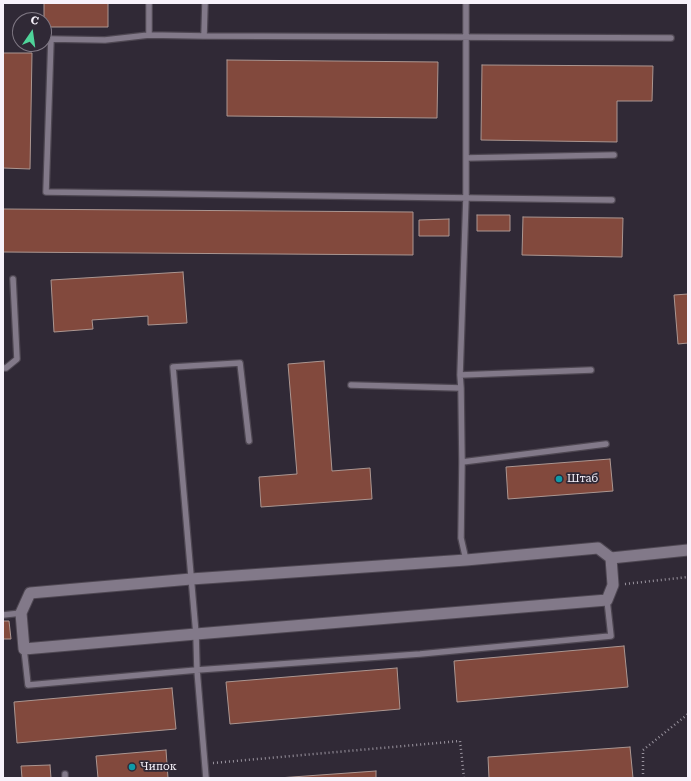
<!DOCTYPE html>
<html>
<head>
<meta charset="utf-8">
<style>
	body { margin:0 }
	#map { position:relative; width:691px; height:781px; overflow:hidden; background:#302936; font-family:"Roboto Serif",serif }
	canvas { display:block }
	.frame { position:absolute; inset:0; border:4px solid #f7f2fb; pointer-events:none }
	.north { position:absolute; left:12px; top:12px; width:40px; height:40px; box-sizing:border-box; background:#302936; border:1px solid #807985; border-radius:50%; rotate:13deg; font-size:11px; font-weight:700; line-height:16px; text-align:center; color:#f7f2fb }
	.north::after { content:''; display:block; margin:auto; width:14px; height:18px; background:#4fd399; clip-path:polygon(50% 0,100% 100%,50% 72%,0 100%) }
</style>
</head>
<body>
<div id="map">
<canvas width="691" height="781"></canvas>
<div class="frame"></div>
<div class="north">С</div>
</div>
<script>
const ctx = document.querySelector('canvas').getContext('2d');
ctx.lineJoin = 'round';
function paint(path, color) {
  ctx.fillStyle = color;
  ctx.fill(path, 'evenodd');
}
function toPath(rows) {
  const path = new Path2D();
  for (const r of rows) {
    path.moveTo(r[0], r[1]);
    for (let i = 2; i < r.length; i += 2) path.lineTo(r[i], r[i + 1]);
  }
  return path;
}
function strokePath(path, color, width, dash) {
  ctx.strokeStyle = color;
  ctx.lineWidth = width;
  ctx.lineCap = dash ? 'butt' : 'round';
  ctx.setLineDash(dash || []);
  ctx.stroke(path);
}
function drawText(font, color, halo, rows, align = 'center') {
  ctx.font = font + ' "Roboto Serif",serif';
  ctx.lineWidth = 3.5;
  ctx.setLineDash([]);
  ctx.textBaseline = 'middle';
  ctx.strokeStyle = halo;
  ctx.fillStyle = color;
  for (const [text, x, y, turn = 0] of rows) {
    ctx.save();
    ctx.translate(x, y);
    ctx.rotate((+turn || 0) * Math.PI / 180);
    ctx.textAlign = isNaN(turn) ? turn : align;
    if (halo) ctx.strokeText(text, 0, 0);
    ctx.fillText(text, 0, 0);
    ctx.restore();
  }
}
const building = toPath([
	[44,3,108,3,108,27,44,27,44,3],
	[3,53,32,53,30,169,3,168,3,53],
	[227,60,438,62,437,118,227,116,227,60],
	[482,65,653,66,652,101,617,101,617,142,481,140,482,65],
	[3,209,413,212,413,255,3,252,3,209],
	[477,215,510,215,510,231,477,231,477,215],
	[523,217,623,218,622,257,522,255,523,217],
	[449,219,449,236,419,236,419,220,449,219],
	[183,272,187,323,148,325,148,316,92,320,93,329,54,332,51,280,183,272],
	[688,294,688,343,678,344,674,295,688,294],
	[324,361,332,471,370,468,372,499,261,507,259,477,297,474,288,364,324,361],
	[610,459,613,491,508,499,506,467,610,459],
	[3,621,9,621,11,639,3,639,3,621],
	[624,646,628,687,457,702,454,661,624,646],
	[397,668,400,709,230,724,226,682,397,668],
	[172,688,176,729,17,743,14,702,172,688],
	[630,747,633,778,489,778,488,757,630,747],
	[166,750,168,778,98,778,96,756,166,750],
	[50,765,51,778,22,778,21,766,50,765],
	[376,771,376,778,278,778,376,771]
]);
paint(building, '#82493d');
strokePath(building, '#ab9691', 1);
const service = toPath([
	[205,3,204,36,671,38],
	[466,3,466,198,460,375,461,388,462,462,461,538,466,560],
	[149,35,149,3],
	[204,36,149,35,105,40,51,39,46,192,612,200],
	[466,158,614,155],
	[3,368,6,368,17,359,13,279],
	[460,375,591,370],
	[351,385,461,388],
	[462,462,606,444],
	[3,615,21,613],
	[24,649,28,685,197,670,420,654,611,636,607,600],
	[65,774,65,778],
	[206,778,197,670,196,634,173,367,240,363,249,441]
]);
const minor = toPath([
	[611,558,613,585,607,600,196,634,24,649,21,613,30,593,191,579,466,560,598,548,611,558,688,550]
]);
strokePath(service, '#4e4752', 8);
strokePath(minor, '#4e4752', 13);
strokePath(toPath([
	[625,584,688,577],
	[213,763,460,741,464,778],
	[643,778,643,750,688,714]
]), '#99939e', 2.5, [1, 3]);
strokePath(service, '#827989', 5.5);
strokePath(minor, '#827989', 11);
for (const [x, y, r, color] of [
	[559,479,4,"#0f9aa8"],
	[132,767,4,"#0f9aa8"]
]) {
  const dot = new Path2D();
  dot.arc(x, y, r, 0, 2 * Math.PI);
  ctx.fillStyle = color;
  ctx.fill(dot);
  strokePath(dot, '#302936', 1.5);
}
drawText('11px', '#f7f2fb', '#302936', [
	["Штаб",567,479],
	["Чипок",140,767]
], 'left');
</script>
</body>
</html>
